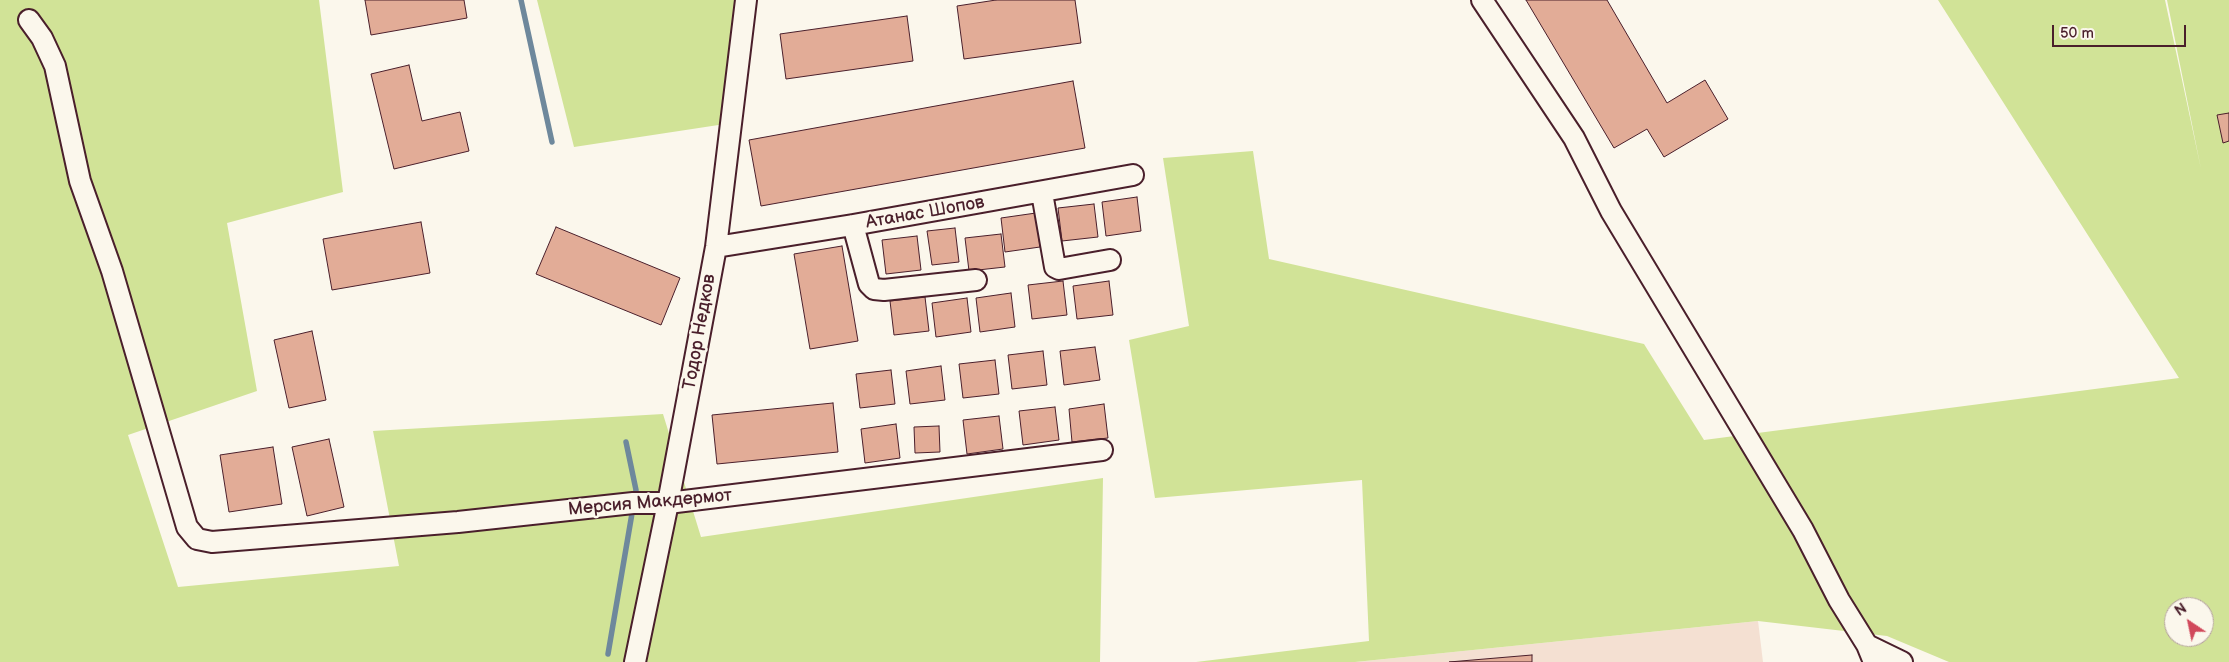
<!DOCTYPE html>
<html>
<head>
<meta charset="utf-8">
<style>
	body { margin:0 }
	#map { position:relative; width:2229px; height:662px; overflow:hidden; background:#fbf7ec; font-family:"Balsamiq Sans",sans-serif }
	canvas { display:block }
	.north { position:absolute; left:2164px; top:597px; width:50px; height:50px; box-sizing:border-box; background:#fbf7ec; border:1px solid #b4a19f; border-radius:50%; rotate:326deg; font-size:14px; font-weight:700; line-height:20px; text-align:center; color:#4a1f2b }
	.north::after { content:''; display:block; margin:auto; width:18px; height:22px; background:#d1495b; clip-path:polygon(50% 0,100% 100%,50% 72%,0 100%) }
	.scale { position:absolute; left:2052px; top:25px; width:134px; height:22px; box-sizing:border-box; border:2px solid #4a1f2b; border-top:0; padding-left:6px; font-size:15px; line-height:18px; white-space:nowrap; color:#4a1f2b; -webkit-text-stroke:4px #fbf7ec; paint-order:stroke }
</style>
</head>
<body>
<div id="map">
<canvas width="2229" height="662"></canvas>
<div class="north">N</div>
<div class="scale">50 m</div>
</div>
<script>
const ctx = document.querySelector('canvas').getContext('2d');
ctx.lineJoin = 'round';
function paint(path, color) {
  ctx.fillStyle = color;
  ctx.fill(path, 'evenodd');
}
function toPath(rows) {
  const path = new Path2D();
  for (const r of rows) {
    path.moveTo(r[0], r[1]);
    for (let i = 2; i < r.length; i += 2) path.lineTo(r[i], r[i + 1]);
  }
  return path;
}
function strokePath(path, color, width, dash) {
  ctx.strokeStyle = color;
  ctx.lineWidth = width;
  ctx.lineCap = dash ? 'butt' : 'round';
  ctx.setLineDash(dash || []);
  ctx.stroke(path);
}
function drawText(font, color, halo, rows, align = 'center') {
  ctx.font = font + ' "Balsamiq Sans",sans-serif';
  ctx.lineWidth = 5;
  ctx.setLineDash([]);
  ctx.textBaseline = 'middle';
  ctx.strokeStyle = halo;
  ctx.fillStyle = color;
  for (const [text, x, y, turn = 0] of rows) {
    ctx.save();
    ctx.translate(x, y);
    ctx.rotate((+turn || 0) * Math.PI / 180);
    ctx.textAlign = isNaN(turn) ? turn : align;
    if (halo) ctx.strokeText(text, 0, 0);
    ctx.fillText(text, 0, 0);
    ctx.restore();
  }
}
paint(toPath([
	[1758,621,1763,662,1355,662]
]), '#f4e0d2');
paint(toPath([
	[0,0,319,0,343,192,227,223,257,391,128,435,178,587,399,566,373,431,663,414,701,537,1103,478,1100,662,0,662],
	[537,0,740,0,725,124,574,147],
	[1938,0,2165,0,2201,169,2167,0,2229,0,2229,662,1949,662,1887,636,1758,621,1355,662,1196,662,1369,641,1362,480,1155,498,1129,340,1189,326,1163,158,1253,151,1269,259,1644,344,1704,440,2179,378],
	[2174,607,2204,607,2204,637,2174,637]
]), '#d1e397');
strokePath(toPath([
	[521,0,552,142],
	[608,654,636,490,626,442]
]), '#6e889c', 5.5);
const building = toPath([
	[365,0,464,0,467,18,371,35,365,0],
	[996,0,1075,0,1081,43,964,59,957,6,996,0],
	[1526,0,1607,0,1667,103,1705,80,1728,119,1664,157,1647,129,1614,148,1526,0],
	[907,16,913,61,786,79,780,34,907,16],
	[409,65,422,121,460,112,469,151,394,169,371,74,409,65],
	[1073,81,1085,148,761,206,749,140,1073,81],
	[2229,113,2229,141,2223,143,2217,115,2229,113],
	[1137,197,1141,231,1106,236,1102,202,1137,197],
	[1094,204,1098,237,1062,241,1058,208,1094,204],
	[1036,213,1040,247,1005,252,1001,218,1036,213],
	[421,222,430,273,332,290,323,239,421,222],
	[556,227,680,278,661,325,536,274,556,227],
	[955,228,959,262,932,265,927,231,955,228],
	[1001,234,1005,267,969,271,965,238,1001,234],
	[917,236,921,270,886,274,882,240,917,236],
	[842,246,858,341,810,349,794,254,842,246],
	[1063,281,1067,315,1032,319,1028,285,1063,281],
	[1109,281,1113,315,1077,319,1073,286,1109,281],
	[1011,293,1015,327,980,332,976,298,1011,293],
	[925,297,929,331,894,335,890,301,925,297],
	[967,298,971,332,936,337,932,303,967,298],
	[312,331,326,400,289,408,274,340,312,331],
	[1095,347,1100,380,1064,385,1060,351,1095,347],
	[1043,351,1047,385,1012,389,1008,355,1043,351],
	[995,360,999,394,963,398,959,364,995,360],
	[941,366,945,400,910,404,906,371,941,366],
	[891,370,895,404,860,408,856,374,891,370],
	[833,403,838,452,717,464,712,415,833,403],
	[1104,404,1108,438,1072,442,1069,409,1104,404],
	[1055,407,1059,440,1023,445,1019,411,1055,407],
	[999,416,1003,449,967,454,963,420,999,416],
	[896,424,900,458,865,463,861,429,896,424],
	[939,426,940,452,915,453,914,427,939,426],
	[329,439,344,507,307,516,292,447,329,439],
	[273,447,282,504,229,512,220,455,273,447],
	[1532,655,1532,662,1449,662,1532,655]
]);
paint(building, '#e2ac97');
strokePath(building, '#4a1f2b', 1);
const minor = toPath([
	[1482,0,1574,138,1611,211,1803,530,1839,600,1867,645,1874,662],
	[29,20,42,38,55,66,80,181,112,271,187,527,197,539,212,542,458,522,633,503,668,503,1102,450],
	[1042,193,1055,267,1059,269,1110,260],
	[853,225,869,284,874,289,884,290,976,280],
	[716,247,853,225,1133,175],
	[1867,645,1902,662],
	[635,662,668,503,716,247,746,0]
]);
strokePath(minor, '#4a1f2b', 24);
strokePath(minor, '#fbf7ec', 20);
drawText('18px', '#4a1f2b', '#fbf7ec', [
	["Атанас Шопов",925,213,-10],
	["Тодор Недков",700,332,-80],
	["Мерсия Макдермот",650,503,-5]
]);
</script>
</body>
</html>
